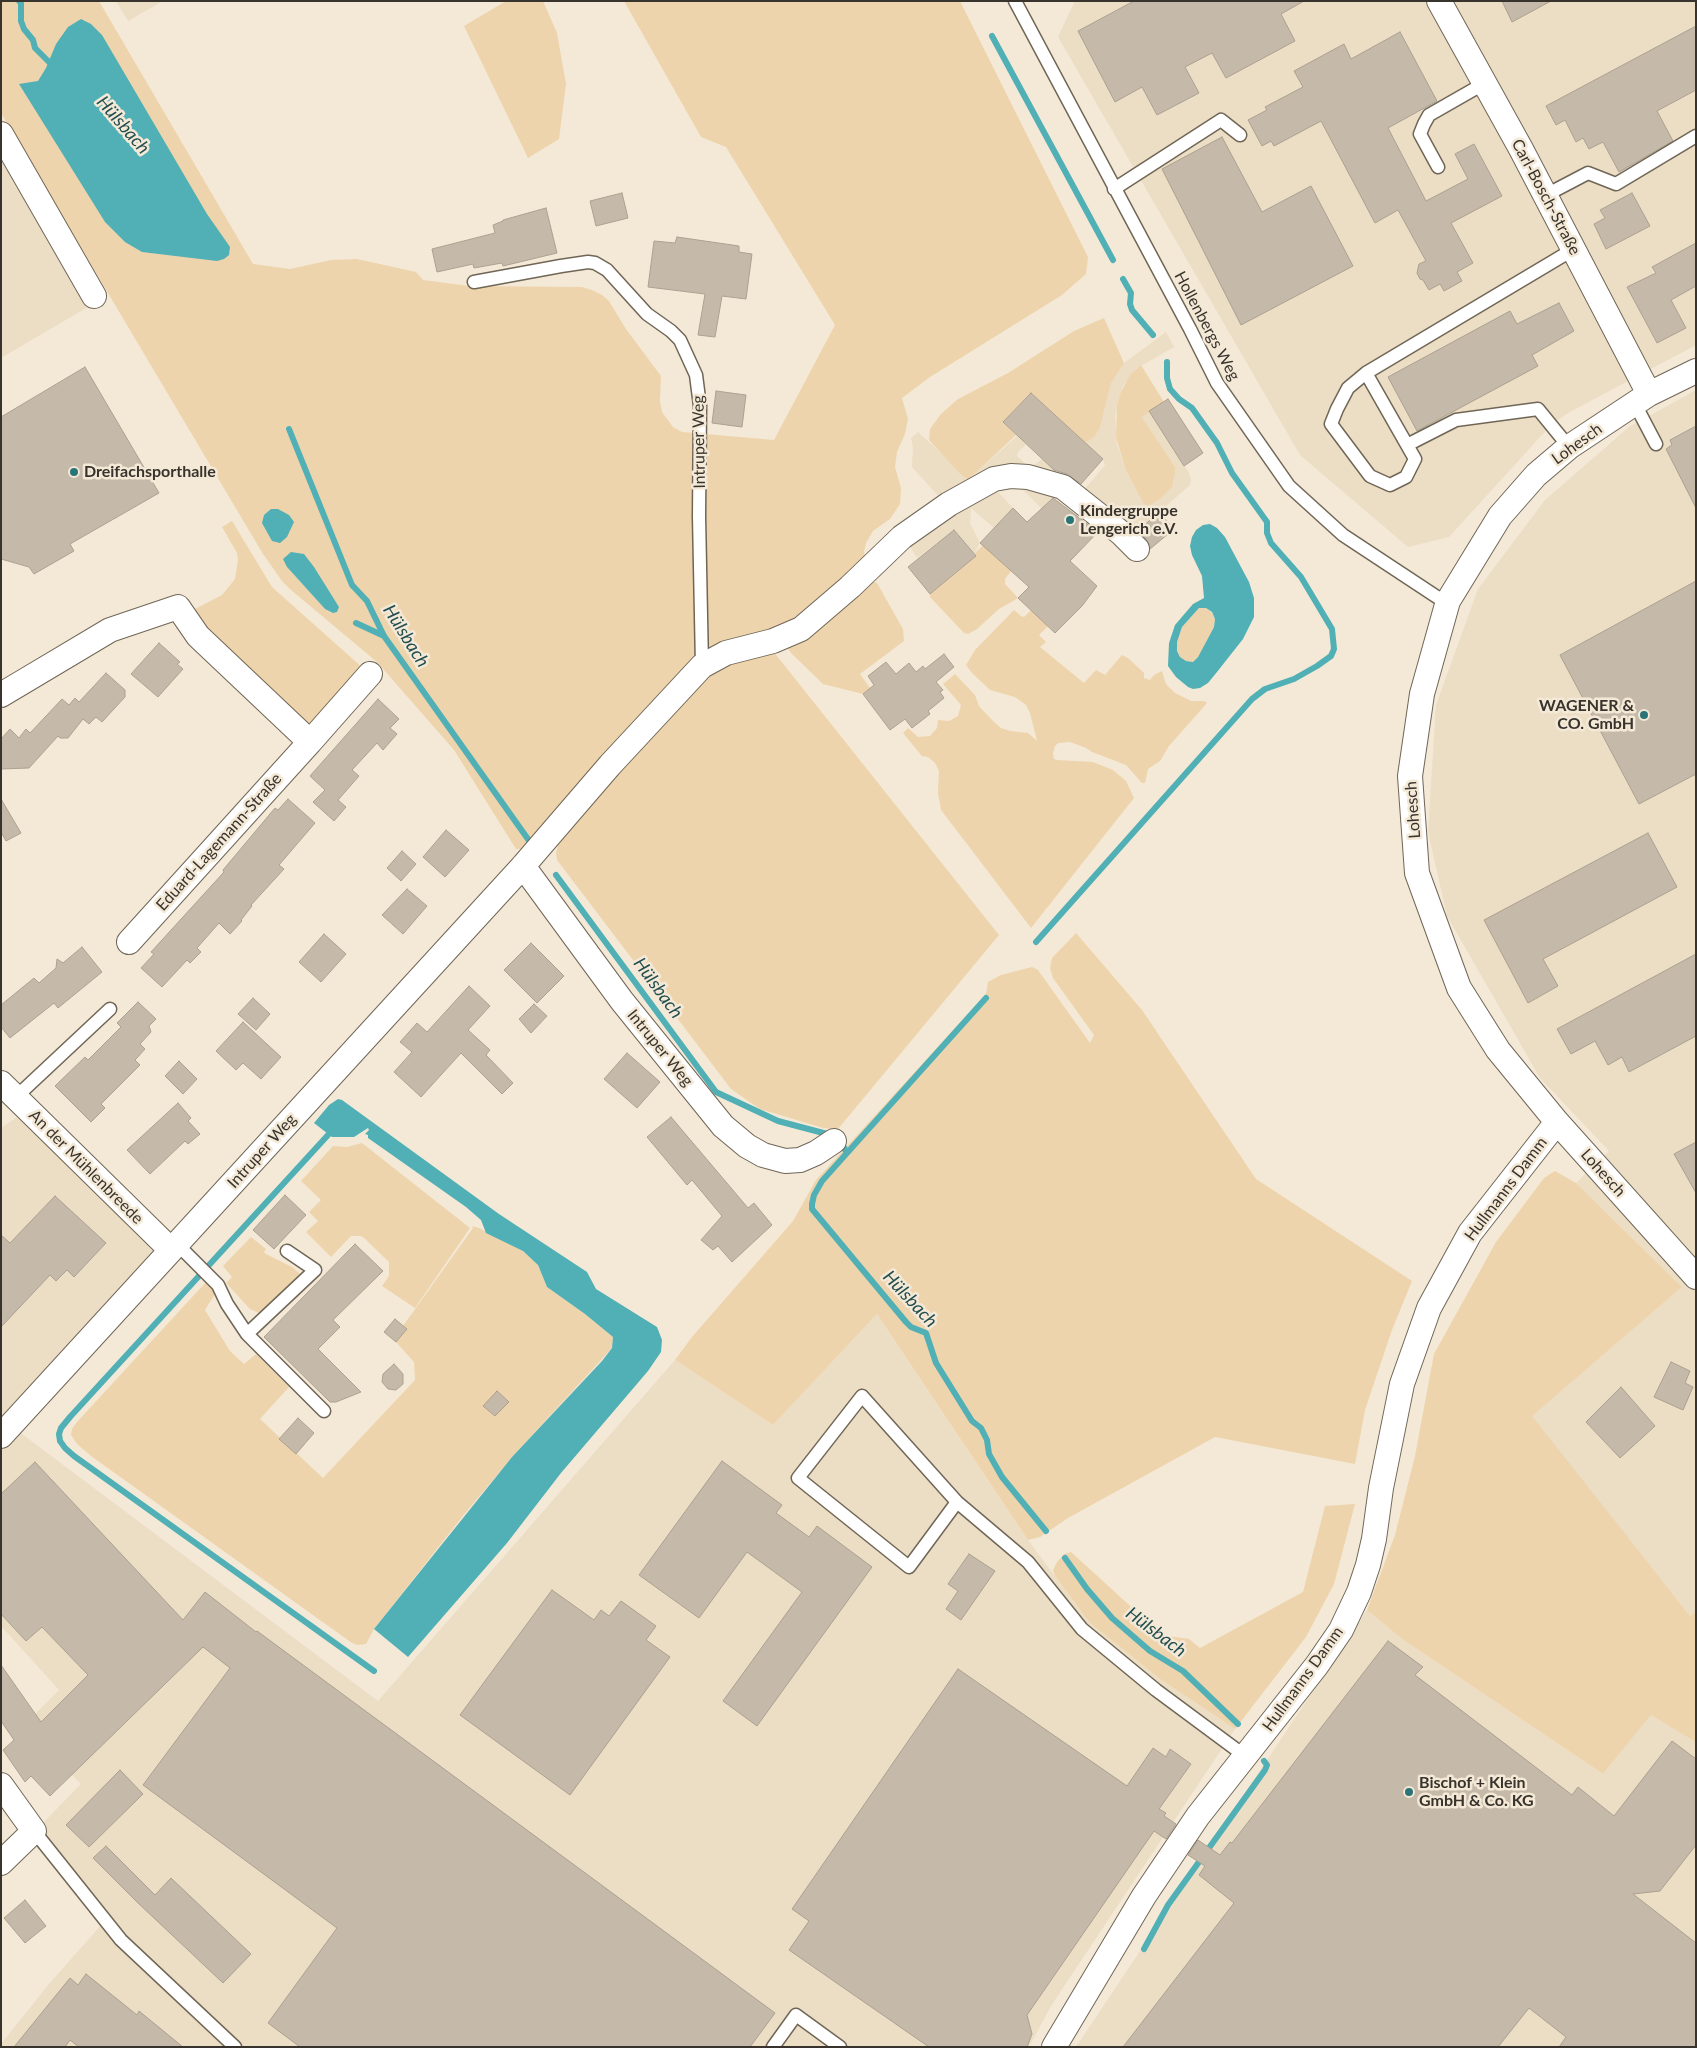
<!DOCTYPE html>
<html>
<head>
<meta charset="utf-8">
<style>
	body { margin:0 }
	#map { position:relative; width:1697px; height:2048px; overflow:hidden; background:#f4e9d7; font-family:Lato,sans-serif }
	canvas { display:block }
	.frame { position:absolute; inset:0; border:2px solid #38332c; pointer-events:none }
</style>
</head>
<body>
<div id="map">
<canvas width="1697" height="2048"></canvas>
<div class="frame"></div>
</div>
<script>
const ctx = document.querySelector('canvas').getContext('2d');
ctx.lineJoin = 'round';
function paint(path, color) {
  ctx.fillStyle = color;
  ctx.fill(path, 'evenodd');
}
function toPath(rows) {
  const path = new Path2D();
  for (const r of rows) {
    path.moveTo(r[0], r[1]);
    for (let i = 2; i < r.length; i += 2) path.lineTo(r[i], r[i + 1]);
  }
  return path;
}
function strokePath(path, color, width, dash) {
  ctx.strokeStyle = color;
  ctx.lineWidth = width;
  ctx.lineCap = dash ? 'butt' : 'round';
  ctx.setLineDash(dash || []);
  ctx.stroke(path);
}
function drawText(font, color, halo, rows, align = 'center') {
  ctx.font = font + ' Lato,sans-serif';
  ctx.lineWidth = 5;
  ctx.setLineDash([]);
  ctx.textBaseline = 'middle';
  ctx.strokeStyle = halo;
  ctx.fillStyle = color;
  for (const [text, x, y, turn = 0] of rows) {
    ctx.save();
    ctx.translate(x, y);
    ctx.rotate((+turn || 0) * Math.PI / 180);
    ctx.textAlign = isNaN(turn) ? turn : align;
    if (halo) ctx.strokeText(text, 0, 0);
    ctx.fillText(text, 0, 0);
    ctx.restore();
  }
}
paint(toPath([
	[116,1,163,1,128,21],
	[1073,1,1696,1,1696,345,1568,413,1551,425,1449,537,1408,547,1300,455,1058,37,1074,3],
	[1,158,93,304,1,358],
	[1166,332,1174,347,1136,369,1123,386,1117,405,1115,417,1117,445,1125,468,1143,503,1160,499,1168,491,1174,481,1175,467,1142,417,1149,411,1189,473,1191,480,1189,486,1133,535,1106,529,1102,534,1099,531,1103,527,1059,493,1042,509,1021,488,1011,486,1003,488,998,490,998,492,1013,508,995,529,971,508,970,523,980,543,974,554,954,530,917,558,909,545,942,500,912,467,913,447,911,438,918,432,942,454,959,473,968,480,1017,436,1026,445,1018,452,1017,456,1030,468,1042,459,1075,490,1084,490,1105,465,1103,459,1085,443,1094,436,1100,428,1111,382,1124,363],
	[1696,390,1696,1611,1690,1616,1530,1417,1682,1287,1576,1183,1609,1151,1540,1078,1447,916,1428,832,1436,705,1478,589,1545,500,1629,427],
	[17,1117,157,1251,1,1427,1,1128],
	[877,1314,1028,1540,1089,1622,1160,1679,1235,1729,1051,2006,1029,2047,1,2047,1,2044,49,1984,109,1916,37,1829,81,1784,23,1726,59,1690,1,1626,1,1451,18,1431,378,1701,675,1360,773,1425],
	[1367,1610,1402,1639,1603,1774,1651,1715,1696,1741,1696,2047,1076,2047]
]), '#ecddc5');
paint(toPath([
	[1,1,99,1,253,264,290,269,331,260,357,259,416,272,423,280,469,286,582,287,592,290,602,295,609,301,626,329,661,376,660,401,662,412,673,427,682,432,774,440,835,325,726,147,701,137,624,1,960,1,1088,257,1086,274,1062,295,930,377,902,398,908,419,905,434,897,452,895,467,901,488,900,504,890,519,873,531,866,543,864,552,867,562,794,624,716,652,522,849,516,849,454,750,377,662,291,590,282,581,263,554,1,113],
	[287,567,333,598,339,607,333,613,325,609],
	[506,1,543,1,557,33,566,84,559,139,528,158,464,26],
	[1104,318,1124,363,1111,383,1100,428,1094,437,1085,443,1031,393,1003,422,1016,435,968,480,959,473,929,440,930,429,941,414,958,399,1008,373,1074,331],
	[1141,365,1164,402,1142,417,1175,467,1175,474,1172,487,1160,499,1148,506,1143,503,1125,468,1116,437,1117,405,1121,392,1130,375],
	[232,521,272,587,364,669,314,725,302,724,189,612,222,595,235,579,238,560,237,553,222,527],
	[983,545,1011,571,1005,579,1005,584,1018,598,999,609,977,629,968,634,964,633,930,597,930,594,976,556,974,554],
	[870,580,877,583,903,629,904,641,860,674,870,688,863,694,823,684,792,654,783,643],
	[1199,608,1206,608,1212,613,1215,619,1214,627,1198,657,1193,662,1186,661,1180,657,1177,651,1177,642,1182,627],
	[1014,610,1021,616,1024,617,1031,610,1048,626,1039,635,1046,642,1040,647,1084,683,1096,670,1105,675,1122,655,1128,658,1144,673,1144,678,1150,680,1154,675,1162,671,1166,684,1175,693,1191,701,1204,701,1207,703,1169,746,1160,761,1148,769,1145,783,1142,783,1126,765,1092,752,1086,748,1070,742,1058,743,1055,746,1053,754,1054,759,1057,760,1093,762,1113,770,1126,781,1134,798,1031,928,941,810,938,793,939,771,935,763,928,757,922,756,903,733,908,728,918,737,930,736,937,728,938,720,949,721,958,716,961,705,943,684,955,674,975,695,979,706,993,721,1001,728,1010,731,1028,733,1037,741,1030,713,1026,705,1015,697,990,690,972,673,966,665,975,650],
	[773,651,999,935,838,1129,823,1128,760,1109,731,1089,557,860,556,853,558,845,569,829,712,668],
	[1076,933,1142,1010,1256,1179,1412,1281,1392,1330,1365,1410,1355,1464,1215,1437,1068,1518,1040,1537,1028,1540,877,1314,773,1425,675,1360,692,1337,793,1221,816,1180,986,994,988,982,1001,975,1032,967,1038,970,1090,1043,1094,1035,1053,978,1050,968,1052,958],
	[362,1143,470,1228,415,1308,382,1286,389,1276,389,1262,364,1238,361,1236,351,1236,331,1257,306,1232,318,1221,309,1212,321,1200,301,1181,333,1146,347,1147],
	[1555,1171,1576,1183,1682,1287,1532,1416,1690,1616,1696,1611,1696,1742,1651,1715,1603,1774,1402,1639,1367,1610,1395,1535,1415,1456,1434,1354,1496,1242,1544,1178],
	[472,1226,479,1228,523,1251,538,1265,547,1287,585,1314,613,1337,612,1348,512,1457,462,1517,374,1629,366,1644,358,1645,352,1643,91,1456,77,1444,71,1435,72,1429,76,1423,207,1281,215,1294,205,1310,230,1351,244,1364,256,1354,289,1387,260,1419,323,1478,415,1380,414,1362,396,1342,407,1329,403,1326,473,1228],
	[251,1237,266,1249,264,1252,266,1254,292,1267,301,1275,264,1312,259,1313,250,1309,226,1283,232,1277,223,1266],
	[1355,1504,1334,1584,1306,1637,1235,1729,1160,1679,1089,1622,1055,1576,1053,1570,1057,1562,1064,1554,1071,1552,1162,1635,1189,1639,1200,1648,1303,1592,1325,1506]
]), '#edd4ac');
paint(toPath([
	[81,19,91,24,102,35,207,214,230,247,229,255,224,259,217,261,142,252,125,242,105,222,19,84,38,81,46,68,56,44,68,27],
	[271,509,278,509,289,515,294,522,287,537,280,543,272,541,262,523,264,515],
	[1210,524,1217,528,1225,537,1249,582,1254,598,1254,617,1243,639,1217,672,1208,683,1200,688,1193,689,1188,687,1176,677,1168,666,1169,643,1175,625,1193,604,1204,598,1202,576,1192,555,1190,546,1192,537,1196,530,1203,525],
	[1199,608,1206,608,1212,612,1215,619,1214,627,1198,657,1193,662,1186,661,1180,657,1177,651,1177,642,1182,627],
	[291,552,304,554,314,567,339,607,337,612,333,613,325,609,287,567,283,559],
	[338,1099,342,1100,499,1214,587,1272,596,1289,657,1327,662,1340,661,1352,648,1371,561,1473,507,1543,408,1657,374,1629,512,1457,602,1361,612,1348,613,1337,585,1314,547,1287,538,1265,523,1251,486,1233,481,1220,466,1207,368,1138,368,1135,365,1134,369,1130,368,1128,354,1137,332,1137,314,1123,329,1105]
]), '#50b0b5');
strokePath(toPath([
	[19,1,21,3,21,21,24,29,33,40,35,48,54,67],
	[992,36,1113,260],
	[1123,279,1131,293,1130,304,1132,310,1153,335],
	[289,429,352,585,367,601,384,636,530,842],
	[356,623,384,636],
	[556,875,716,1092,778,1121,831,1135],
	[1036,942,1252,699,1265,689,1294,679,1317,666,1331,656,1334,649,1332,629,1301,577,1271,543,1267,533,1267,522,1232,473,1217,443,1192,408,1179,399,1170,389,1167,378,1167,362],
	[328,1135,70,1417,61,1428,59,1434,60,1441,65,1448,74,1456,374,1671],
	[842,1144,847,1153,822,1181,814,1195,812,1204,812,1209,906,1322,911,1327,926,1333,936,1363,972,1421,981,1428,987,1440,989,1454,1002,1477,1046,1531],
	[847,1153,986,998],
	[1065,1558,1087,1589,1112,1618,1150,1651,1183,1671,1238,1724],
	[1144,1949,1168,1905,1265,1770,1267,1765,1264,1761]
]), '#50b0b5', 6);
const building = toPath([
	[1134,1,1304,1,1281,14,1295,41,1226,78,1212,53,1185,67,1199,93,1157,115,1142,87,1115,102,1078,31,1134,1],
	[1502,1,1551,1,1512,22,1502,1],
	[1696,26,1696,90,1657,111,1673,141,1619,172,1603,142,1589,149,1583,138,1576,142,1565,120,1556,125,1546,106,1696,26],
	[1400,32,1437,101,1388,128,1426,201,1468,179,1455,154,1474,144,1502,196,1451,223,1473,263,1457,272,1462,281,1444,291,1440,284,1429,290,1423,280,1420,279,1417,273,1419,264,1426,261,1398,210,1375,223,1321,121,1274,146,1271,141,1262,146,1248,120,1267,110,1265,107,1303,87,1294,71,1344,44,1351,59,1400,32],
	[1222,137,1262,212,1311,186,1353,266,1241,325,1162,169,1222,137],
	[622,193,628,218,596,226,590,201,622,193],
	[1632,193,1650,226,1606,249,1594,224,1605,218,1600,210,1632,193],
	[546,208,557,253,503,266,502,263,474,268,473,264,437,272,432,249,495,233,493,225,503,221,503,220,546,208],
	[677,237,739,246,739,252,752,254,746,299,722,296,715,337,698,335,705,294,648,287,654,241,675,243,677,237],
	[1696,243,1696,286,1671,300,1686,328,1657,343,1627,287,1656,273,1652,267,1696,243],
	[1559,303,1574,331,1532,355,1538,366,1417,431,1388,377,1510,311,1517,324,1559,303],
	[85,367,159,493,70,544,74,551,34,574,29,567,1,559,1,417,85,367],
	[716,391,746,395,742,427,712,423,716,391],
	[1031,393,1103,459,1081,484,1067,474,1054,470,1003,422,1031,393],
	[1168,399,1203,453,1184,466,1149,411,1168,399],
	[1696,426,1696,508,1666,449,1672,445,1670,440,1696,426],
	[1053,498,1098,532,1070,561,1097,586,1082,606,1055,633,1018,598,1029,587,980,543,1013,508,1027,522,1053,498],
	[1159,512,1174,529,1150,549,1147,540,1138,531,1159,512],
	[954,530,976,556,930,594,908,567,954,530],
	[1696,581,1696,774,1639,804,1560,655,1696,581],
	[159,643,180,662,177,664,183,669,158,697,131,674,159,643],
	[944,654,954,667,936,682,943,690,940,692,944,698,928,711,930,714,912,728,905,719,890,730,863,694,874,685,868,676,886,662,896,674,909,663,916,672,923,666,925,669,944,654],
	[106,673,125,690,125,697,102,722,96,717,89,724,83,719,68,738,60,738,58,736,29,768,1,769,1,739,10,729,19,738,26,729,30,733,62,699,69,705,75,698,79,702,106,673],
	[378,699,399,719,390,728,397,734,383,750,377,743,352,770,359,776,338,800,346,807,334,821,313,802,325,790,310,776,378,699],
	[1,799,21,833,6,841,1,832,1,799],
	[288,799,315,823,279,865,284,869,251,905,252,906,241,920,242,921,230,934,219,923,197,948,201,952,190,963,187,960,162,987,141,968,154,954,151,952,224,872,223,870,275,808,278,810,288,799],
	[446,830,469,850,445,877,423,857,446,830],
	[1648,833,1677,887,1543,959,1558,986,1528,1003,1484,920,1648,833],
	[402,851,416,864,401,881,387,868,402,851],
	[407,889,427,906,403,934,382,915,407,889],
	[324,934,346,954,321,982,299,962,324,934],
	[531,943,564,976,537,1003,504,970,531,943],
	[82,947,102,972,58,1008,54,1003,10,1038,1,1027,1,1005,34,978,39,983,56,968,57,959,63,963,82,947],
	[1696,954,1696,1036,1629,1072,1622,1057,1608,1065,1595,1041,1571,1054,1557,1029,1696,954],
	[469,986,490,1006,468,1030,490,1050,486,1055,513,1083,502,1094,461,1053,421,1097,394,1072,412,1052,400,1042,417,1023,427,1032,469,986],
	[253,998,270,1014,256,1030,238,1014,253,998],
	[138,1002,156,1019,149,1026,151,1032,140,1044,145,1049,135,1060,140,1065,101,1104,105,1108,91,1122,55,1086,85,1057,88,1060,121,1027,117,1023,138,1002],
	[534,1004,547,1016,531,1033,519,1019,534,1004],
	[243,1022,281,1057,261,1079,243,1063,236,1070,216,1051,243,1022],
	[627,1053,660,1082,637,1108,604,1079,627,1053],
	[179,1061,197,1079,183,1094,165,1076,179,1061],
	[178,1103,191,1118,188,1121,200,1134,188,1144,185,1141,150,1174,127,1150,178,1103],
	[671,1117,748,1208,754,1203,772,1225,732,1262,718,1246,713,1250,701,1240,722,1216,692,1180,687,1185,647,1137,671,1117],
	[1696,1142,1696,1193,1674,1154,1696,1142],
	[285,1195,306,1215,274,1249,253,1230,285,1195],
	[55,1196,106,1243,74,1277,67,1270,56,1281,50,1275,1,1327,1,1235,10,1243,55,1196],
	[355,1244,383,1271,333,1320,340,1327,318,1349,361,1392,336,1402,330,1402,264,1337,355,1244],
	[395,1319,407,1329,396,1342,384,1332,395,1319],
	[1671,1362,1690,1371,1685,1383,1693,1387,1683,1410,1654,1397,1671,1362],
	[394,1364,403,1374,403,1384,396,1390,388,1389,382,1382,383,1374,394,1364],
	[1621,1387,1655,1426,1620,1458,1586,1422,1621,1387],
	[497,1391,509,1402,495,1416,483,1406,497,1391],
	[298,1418,314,1433,296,1454,279,1439,298,1418],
	[722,1461,782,1505,776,1513,809,1537,817,1526,872,1567,757,1726,723,1701,802,1592,747,1552,699,1618,639,1575,722,1461],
	[35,1462,183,1620,205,1592,256,1632,257,1631,775,2013,750,2047,300,2047,268,2023,337,1928,143,1785,230,1668,203,1647,50,1796,31,1776,25,1782,3,1750,14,1740,1,1721,1,1665,41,1722,88,1675,42,1627,26,1641,1,1614,1,1494,35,1462],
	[969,1554,995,1571,961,1620,946,1609,958,1591,948,1584,969,1554],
	[552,1590,594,1620,601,1610,609,1616,621,1601,656,1626,646,1640,670,1657,570,1795,460,1715,552,1590],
	[1388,1641,1423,1667,1415,1675,1572,1795,1578,1787,1614,1816,1672,1741,1696,1759,1696,1845,1660,1891,1633,1894,1696,1943,1696,2047,1559,2047,1566,2037,1529,2008,1498,2047,1123,2047,1234,1903,1199,1875,1205,1866,1188,1855,1198,1840,1220,1855,1230,1842,1232,1843,1388,1641],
	[958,1669,1127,1786,1153,1748,1166,1757,1170,1749,1191,1764,1159,1809,1166,1813,1164,1816,1176,1824,1166,1839,1154,1831,1027,2015,1032,2034,1027,2047,929,2047,789,1950,809,1921,792,1909,958,1669],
	[120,1770,143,1794,89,1847,66,1825,120,1770],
	[106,1846,155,1895,171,1878,251,1954,223,1983,137,1902,93,1858,106,1846],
	[25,1900,46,1926,25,1943,4,1918,25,1900],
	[86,1974,137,2015,139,2011,183,2047,79,2047,70,2040,65,2047,14,2047,70,1978,78,1985,86,1974]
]);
paint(building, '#c5baa9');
strokePath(building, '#aca190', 1);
const lane = toPath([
	[1015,1,1190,329,1217,383,1289,486,1343,535,1437,597,1448,601],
	[1438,167,1420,134,1424,124,1429,115,1485,83],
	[1114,189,1221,120,1240,135],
	[1546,195,1588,173,1616,184,1696,136],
	[474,282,561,266,588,262,595,263,607,270,647,314,671,331,680,340,696,375,700,406,699,516,702,666],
	[1366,373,1415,459,1406,477,1390,485,1370,476,1331,424,1337,409,1348,388,1366,373,1574,249],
	[1635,404,1656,444],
	[1407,445,1456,420,1538,409,1569,447],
	[16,1097,110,1009],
	[177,1244,218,1285,227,1304,247,1334,315,1270,287,1251],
	[247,1334,324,1411],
	[957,1502,909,1567,798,1478,862,1396,957,1502,1028,1562,1082,1629,1156,1690,1245,1756],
	[34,1831,121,1940,235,2047],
	[773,2047,796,2015,840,2047]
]);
const street = toPath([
	[1439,1,1521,149,1649,394],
	[1,134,94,296],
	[1696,371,1649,394,1569,447,1536,475,1500,516,1448,601,1422,694,1410,776,1417,873,1459,988,1498,1050,1557,1122,1696,1277],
	[1,695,110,630,178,607,198,636,310,742,129,942],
	[310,742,370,674],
	[523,866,622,1001,723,1126,747,1146,763,1155,785,1161,800,1160,816,1153,834,1141],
	[1,1083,171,1250],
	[1,1436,523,866,610,765,702,666,726,653,773,641,801,629,850,587,902,537,949,504,994,479,1011,476,1028,477,1063,487,1121,533,1137,549],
	[1,1785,34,1831,1,1863],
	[1054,2047,1144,1896,1198,1816,1317,1665,1341,1630,1359,1592,1368,1565,1374,1539,1381,1488,1402,1384,1429,1308,1470,1233,1557,1122]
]);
strokePath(lane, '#706656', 15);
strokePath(street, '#706656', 26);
strokePath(lane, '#fff', 12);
strokePath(street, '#fff', 24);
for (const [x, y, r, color] of [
	[74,472,5,"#2a7478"],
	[1070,520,5,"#2a7478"],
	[1644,715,5,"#2a7478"],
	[1409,1792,5,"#2a7478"]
]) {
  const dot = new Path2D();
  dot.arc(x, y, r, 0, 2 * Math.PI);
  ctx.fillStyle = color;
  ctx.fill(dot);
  strokePath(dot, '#f4e9d7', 2);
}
drawText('16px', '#38332c', '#f4e9d7', [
	["Carl-Bosch-Straße",1546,197,62],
	["Hollenbergs Weg",1207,326,62],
	["Intruper Weg",699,442,-91],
	["Lohesch",1577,444,-36],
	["Lohesch",1413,810,-94],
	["Eduard-Lagemann-Straße",219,842,-48],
	["Intruper Weg",660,1048,51],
	["Intruper Weg",262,1151,-48],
	["An der Mühlenbreede",86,1167,45],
	["Lohesch",1603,1173,48],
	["Hullmanns Damm",1506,1189,-53],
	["Hullmanns Damm",1303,1679,-54]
]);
drawText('bold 16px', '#38332c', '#f4e9d7', [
	["Dreifachsporthalle",84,472],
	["Kindergruppe",1080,511],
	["Lengerich e.V.",1080,529],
	["WAGENER &",1634,706,"right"],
	["CO. GmbH",1634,724,"right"],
	["Bischof + Klein",1419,1783],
	["GmbH & Co. KG",1419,1801]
], 'left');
drawText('italic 18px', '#234e50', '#f4e9d7', [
	["Hülsbach",123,125,49],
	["Hülsbach",406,636,58],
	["Hülsbach",658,988,54],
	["Hülsbach",910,1299,47],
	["Hülsbach",1156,1632,37]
]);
</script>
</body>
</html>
